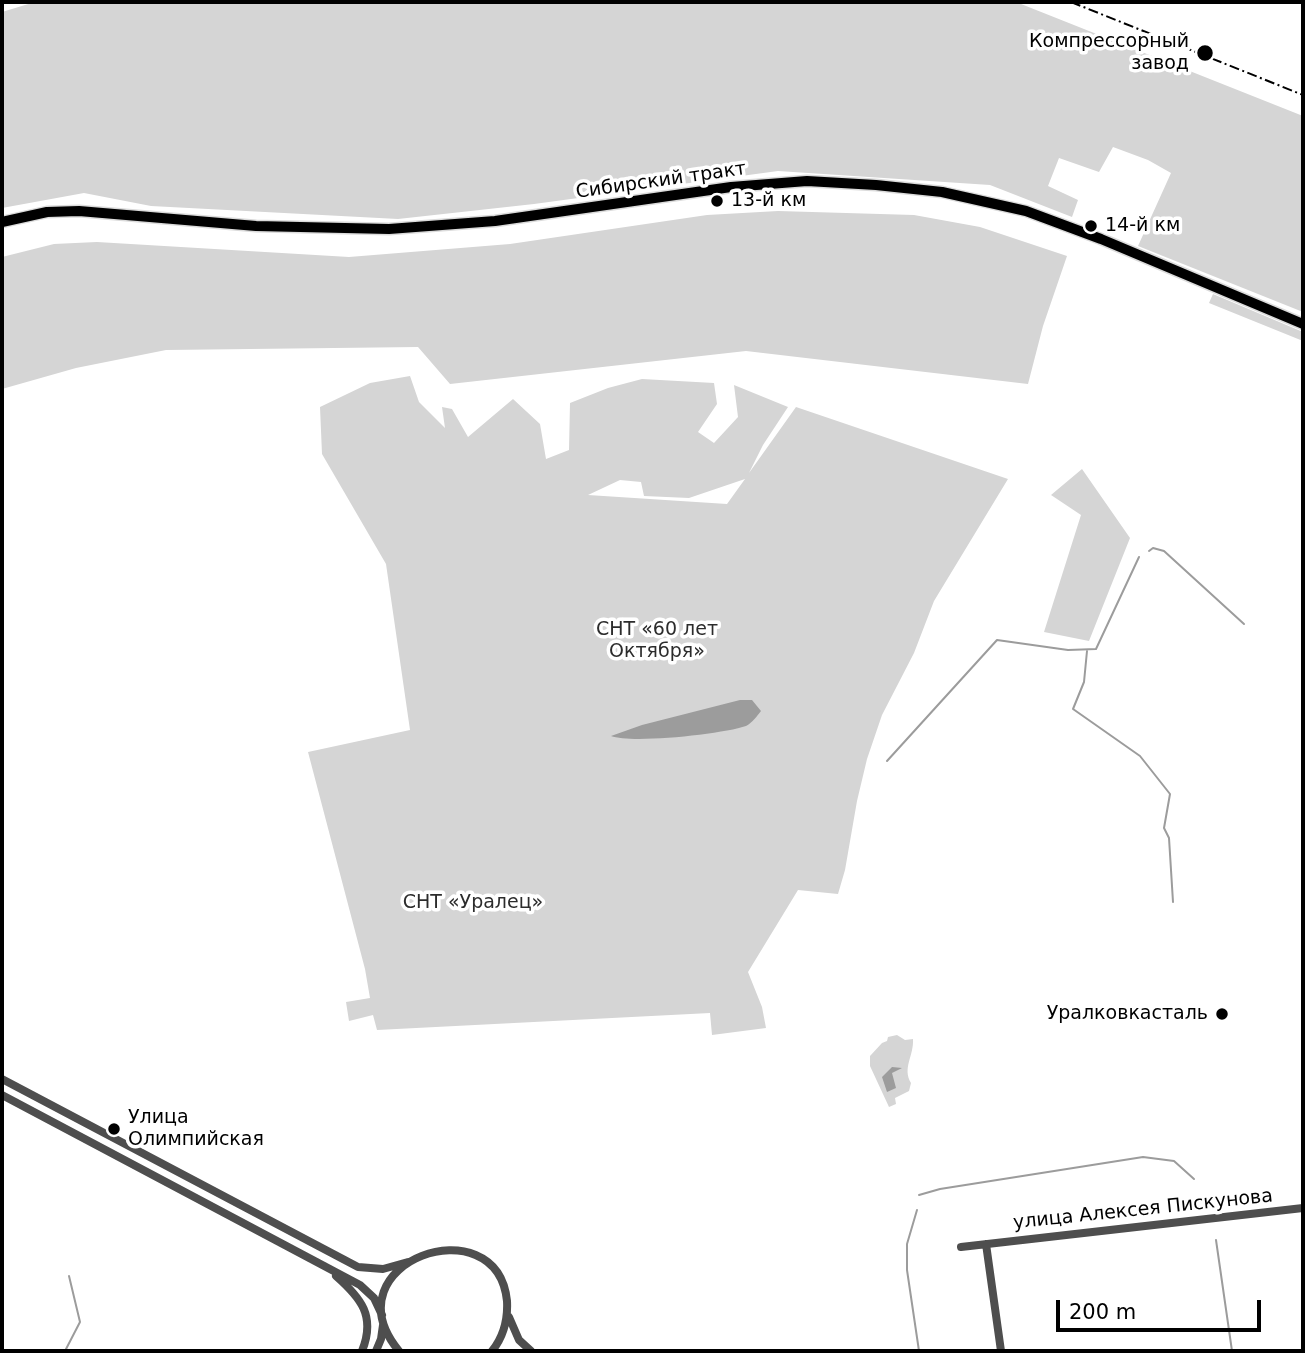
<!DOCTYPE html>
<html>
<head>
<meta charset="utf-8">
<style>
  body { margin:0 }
  #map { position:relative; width:1305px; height:1353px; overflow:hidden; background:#fff; font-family:"DejaVu Sans",sans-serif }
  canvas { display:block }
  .frame { position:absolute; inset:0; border:4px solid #000; pointer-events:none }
  .scale { position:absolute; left:1056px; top:1300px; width:205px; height:32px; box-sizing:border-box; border:4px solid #000; border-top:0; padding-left:9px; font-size:21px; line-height:24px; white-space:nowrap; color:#000; -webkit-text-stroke:5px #fff; paint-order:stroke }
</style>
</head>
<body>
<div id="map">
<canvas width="1305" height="1353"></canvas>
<div class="frame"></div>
<div class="scale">200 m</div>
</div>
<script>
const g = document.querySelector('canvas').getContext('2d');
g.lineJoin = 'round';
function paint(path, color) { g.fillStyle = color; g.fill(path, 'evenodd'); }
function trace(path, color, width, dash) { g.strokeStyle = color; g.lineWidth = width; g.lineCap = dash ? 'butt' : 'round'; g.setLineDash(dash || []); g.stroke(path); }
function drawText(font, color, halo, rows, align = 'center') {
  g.font = font + ' "DejaVu Sans",sans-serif'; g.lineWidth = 7; g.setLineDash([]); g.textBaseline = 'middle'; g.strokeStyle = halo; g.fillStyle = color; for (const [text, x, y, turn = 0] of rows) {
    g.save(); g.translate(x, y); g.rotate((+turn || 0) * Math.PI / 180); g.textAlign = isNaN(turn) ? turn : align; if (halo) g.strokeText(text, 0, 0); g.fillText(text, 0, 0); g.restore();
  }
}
paint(new Path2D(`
  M35 2H1016L1303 116V312L1138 246 1171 173 1148 160 1113 147 1099 172 1059 158 1048 186 1078 200 1072 217 990 185 778 171 534 204 398 219 151 206 84 193 2 208V12Z
  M778 211 914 215 980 227 1067 256 1043 326 1028 384 746 351 450 384 418 347 166 350 76 368 2 389V257L54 244 97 242 349 257 510 244 707 215Z
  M1213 294 1303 332V341L1209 303Z
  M410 376 419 402 445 428 442 407 452 409 468 437 513 399 540 424 546 459 569 450 570 403 608 388 642 379 714 383 717 404 698 432 714 443 738 417 734 385 788 407 763 445 749 473 796 407 1008 479 934 601 914 653 882 715 867 759 857 801 845 870 838 894 798 890 748 972 762 1007 766 1028 712 1035 710 1013 377 1030 373 1015 349 1021 346 1002 370 998 365 969 308 752 410 730 386 564 322 454 320 407 370 383ZM745 479 727 504 588 495 620 480 641 482 644 496 689 498Z
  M1082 469 1130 538 1089 641 1044 632 1081 515 1051 495Z
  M897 1035 905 1040 913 1039C914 1056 902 1068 911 1083L909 1091 895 1098 896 1104 889 1107 870 1066V1056L882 1043 887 1041 888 1037Z`), '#d5d5d5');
paint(new Path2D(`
  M740 700H752L761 711C757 716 752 723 746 726 723 734 632 744 611 736L642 725Z
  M892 1067 902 1068 892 1073 896 1088 887 1092 882 1077Z`), '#9c9c9c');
trace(new Path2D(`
  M1149 551 1153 548 1164 551 1244 624
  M1087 651 1084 682 1073 709 1140 756 1170 794 1164 828 1169 838 1173 902
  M887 761 997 640 1068 650 1096 649 1139 557
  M919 1195 940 1189 1143 1157 1174 1161 1194 1179
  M917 1210 907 1244V1270L919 1351
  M1216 1240 1232 1351
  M65 1351 80 1322 69 1276`), '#9c9c9c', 2);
const major = new Path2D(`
  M2 222 47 212 79 211 256 226 389 229 495 221 731 187 807 181 876 185 942 192 1026 211 1101 239 1303 324`);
trace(major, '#dbdbdb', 13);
trace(new Path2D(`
  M2 1079 358 1267 383 1269 408 1262
  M2 1095 360 1285 374 1298 382 1315
  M986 1244 1001 1351
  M961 1247 1303 1208
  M336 1276C361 1298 376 1316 362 1351
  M509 1317 519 1340 531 1351
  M376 1351 381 1339 383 1325
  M399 1351C326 1262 497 1203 507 1301 508 1320 504 1336 492 1351`), '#4e4e4e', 8);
trace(major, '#000', 10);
trace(new Path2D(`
  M1071 2 1303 95`), '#000', 2, [10, 3.5, 2, 3.5]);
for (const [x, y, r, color] of [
  [1205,53,9,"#000"],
  [717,201,7,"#000"],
  [1091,226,7,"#000"],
  [1222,1014,7,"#000"],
  [114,1129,7,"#000"]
]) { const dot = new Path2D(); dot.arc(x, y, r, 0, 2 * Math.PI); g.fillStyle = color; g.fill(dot); trace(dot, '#fff', 2.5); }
drawText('19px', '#000', '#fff', [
  ["Компрессорный",1189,42,"right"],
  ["завод",1189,64,"right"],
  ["13-й км",731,201],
  ["14-й км",1105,226],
  ["Уралковкасталь",1208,1014,"right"],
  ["Улица",128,1118],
  ["Олимпийская",128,1140]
], 'left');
drawText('19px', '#000', '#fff', [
  ["Сибирский тракт",661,181,-8],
  ["улица Алексея Пискунова",1143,1210,-6]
]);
drawText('19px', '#2c2c2c', '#fff', [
  ["СНТ «60 лет",657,630],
  ["Октября»",657,652],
  ["СНТ «Уралец»",473,903]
]);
</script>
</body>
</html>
